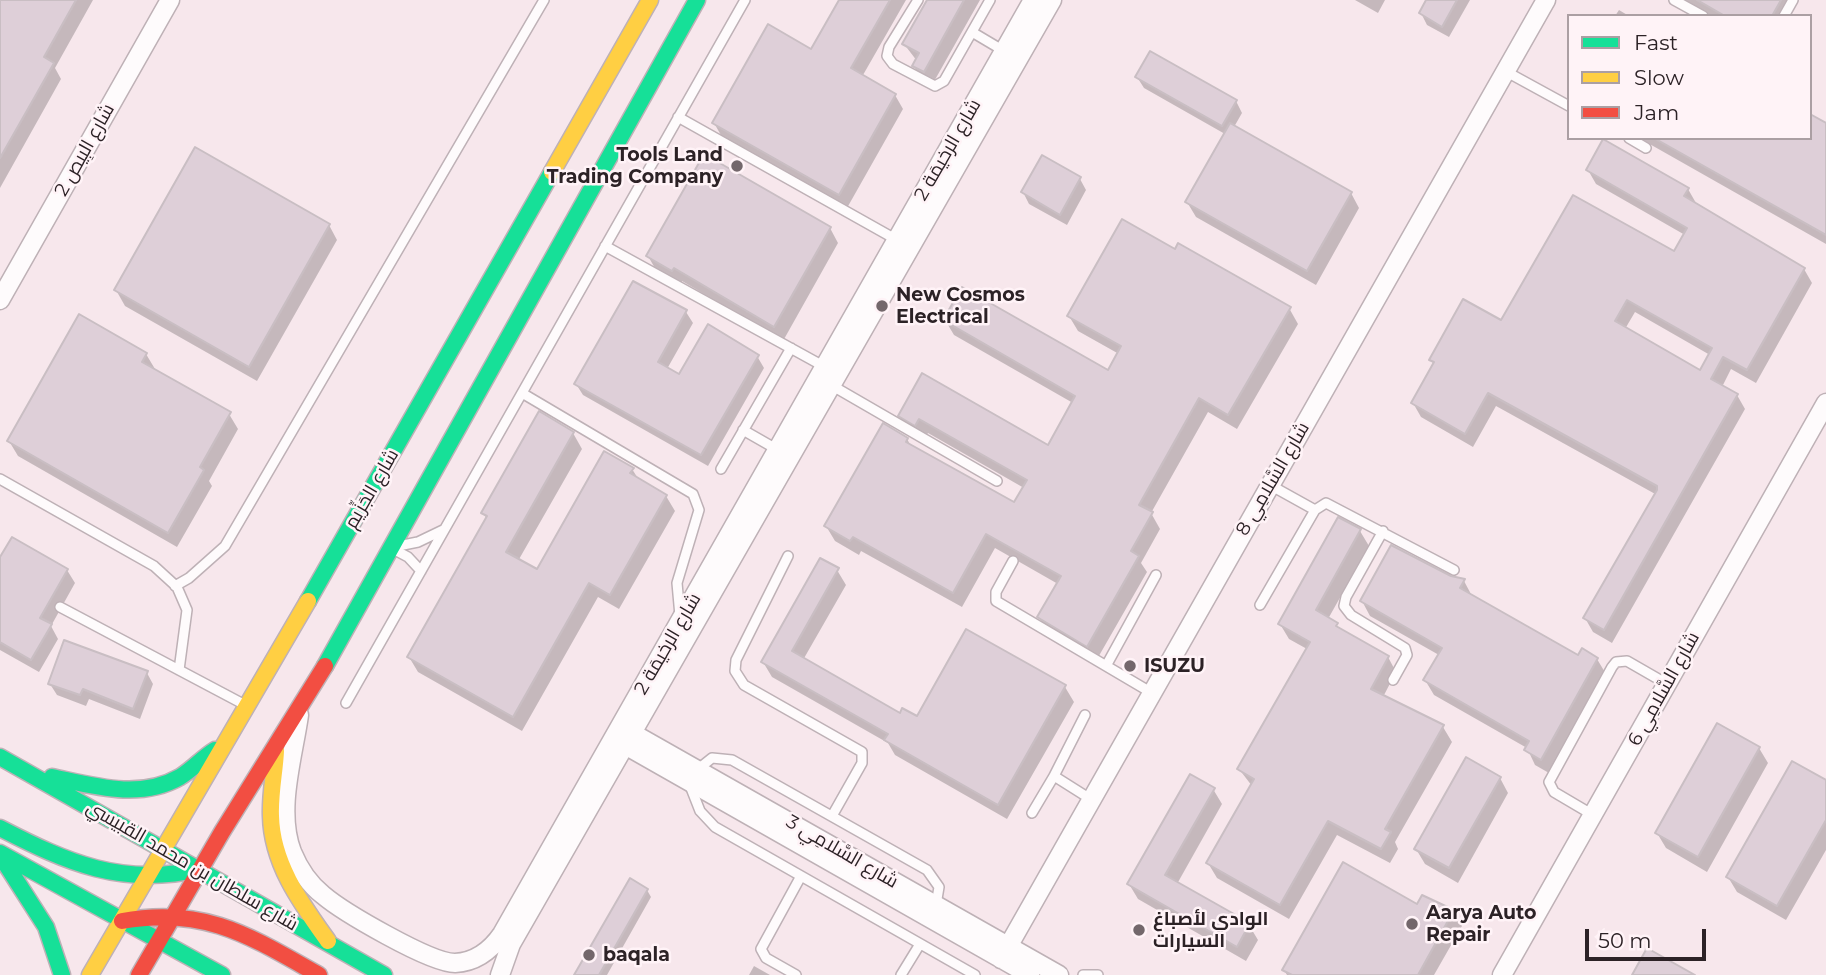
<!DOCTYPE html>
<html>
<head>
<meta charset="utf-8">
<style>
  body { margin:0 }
  #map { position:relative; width:1826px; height:975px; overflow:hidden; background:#f7e7ec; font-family:Montserrat,sans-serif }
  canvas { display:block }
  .legend { position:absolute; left:1567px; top:14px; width:245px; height:126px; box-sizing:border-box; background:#fff3f7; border:2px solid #ab9fa3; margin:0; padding:9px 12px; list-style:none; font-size:21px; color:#2c2226 }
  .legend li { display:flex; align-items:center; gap:14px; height:35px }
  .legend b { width:35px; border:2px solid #ab9fa3 }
  .scale { position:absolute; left:1585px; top:929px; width:121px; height:32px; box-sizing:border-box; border:4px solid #2c2226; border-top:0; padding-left:9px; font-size:21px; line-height:24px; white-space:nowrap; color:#2c2226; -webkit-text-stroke:5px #fff3f7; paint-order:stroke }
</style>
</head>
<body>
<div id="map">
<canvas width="1826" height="975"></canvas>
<ul class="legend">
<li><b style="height:9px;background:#16e098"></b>Fast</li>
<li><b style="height:9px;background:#ffcf43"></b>Slow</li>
<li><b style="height:9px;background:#f24e42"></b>Jam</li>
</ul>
<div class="scale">50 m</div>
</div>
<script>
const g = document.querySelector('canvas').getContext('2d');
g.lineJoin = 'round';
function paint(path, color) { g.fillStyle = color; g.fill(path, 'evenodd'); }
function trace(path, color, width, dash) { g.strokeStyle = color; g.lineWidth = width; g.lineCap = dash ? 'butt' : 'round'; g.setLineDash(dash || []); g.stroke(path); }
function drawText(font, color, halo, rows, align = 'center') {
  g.font = font + ' Montserrat,Cairo,sans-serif'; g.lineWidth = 5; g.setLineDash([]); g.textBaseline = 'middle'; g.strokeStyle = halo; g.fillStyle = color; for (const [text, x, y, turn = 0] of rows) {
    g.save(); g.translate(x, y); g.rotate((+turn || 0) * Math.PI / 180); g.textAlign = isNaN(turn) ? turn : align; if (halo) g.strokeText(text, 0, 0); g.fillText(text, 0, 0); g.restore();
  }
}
paint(new Path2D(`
  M0 0H93L55 68 61 79 0 188Z
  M841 0H906L863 75 895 95 903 109 847 208 722 137 714 123 811 52Z
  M929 0H980L932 85 922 80 914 66 917 61 904 44Z
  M1355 0H1385L1378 13Z
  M1428 0H1470L1449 37 1427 25 1421 13Z
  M1682 0H1797L1788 16H1710Z
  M1619 10 1629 16H1615Z
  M1137 77 1236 101 1242 113 1234 127 1351 193 1359 208 1316 285 1196 217 1187 202 1225 134 1144 88Z
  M1826 126V244L1639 138H1810Z
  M1588 170 1688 189 1696 203 1804 269 1812 283 1756 383 1731 369 1722 387 1737 395 1745 409 1612 643 1593 632 1585 618 1657 495 1496 406 1473 447 1421 417 1413 403 1434 365 1431 360 1501 323 1674 253 1685 235 1596 184ZM1635 312 1710 355 1701 372 1625 329Z
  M1080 179 1086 190 1067 225 1029 204 1023 192Z
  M329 225 337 240 257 381 125 306 116 290Z
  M830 228 838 243 783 341 682 281 681 284 656 270 648 256Z
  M1175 252 1289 308 1298 324 1237 429 1208 412 1151 513 1160 529 1141 563 1147 572 1096 661 1048 632 1039 617 1058 584 995 548 962 607 861 551 859 555 835 541 826 526 907 439 911 446 1015 505 1024 488 928 433 924 440 909 431 900 416 923 376 1048 447 1073 403 954 335 945 320 1108 373 1119 354 1078 331 1069 316Z
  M633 283 686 312 693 323 667 369 680 377 757 356 764 368 708 466 583 395 576 384Z
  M146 354 155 369 229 414 238 429 209 481 212 486 177 547 18 456 9 441Z
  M573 433 582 449 518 561 538 572 632 469 639 480 666 496 675 511 619 609 598 597 522 731 418 672 409 657 487 519 483 513Z
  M1339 519 1360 531 1369 546 1328 619 1341 631 1388 657 1396 672 1383 697 1443 727 1452 742 1395 842 1398 849 1390 863 1337 835 1289 919 1217 878 1208 863 1252 786 1239 769 1307 649 1289 639 1280 624Z
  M0 560 67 570 75 583 51 626 58 639 39 672 0 650Z
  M837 570 846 585 803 660 900 715 917 719 1065 687 1074 702 1007 819 895 755 888 743 772 677 763 662Z
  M1450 578 1464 581 1472 596 1579 657 1597 659 1606 674 1549 773 1535 765 1527 748 1434 695 1425 680 1439 655 1370 616 1362 601Z
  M147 673 153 684 140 719 89 699 86 706 57 695 50 684Z
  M1759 748 1768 763 1707 872 1666 848 1657 833Z
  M1500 778 1508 793 1458 883 1425 864 1416 849Z
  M1826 782V850L1786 920 1737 892 1728 877Z
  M1213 789 1222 804 1177 884 1249 925 1258 940 1246 961 1138 899 1129 884Z
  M647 890 651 897 607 975H576Z
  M1417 907 1453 911 1462 926 1434 975H1287L1284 970Z
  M754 966 770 975H749Z`), '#0003');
const building = new Path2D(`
  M0 0H76L44 57 54 63 0 158Z
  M839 0H890L851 68 896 94 839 195 712 123 768 24 811 49Z
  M927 0H964L924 72 912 66 919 53 902 44Z
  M1426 0H1457L1442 27 1419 13Z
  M1697 0H1781L1772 16H1725Z
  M1150 51 1237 100 1222 126 1135 77Z
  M1810 114 1826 123V235L1654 138H1810Z
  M1230 123 1352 192 1307 271 1185 202Z
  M1603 139 1689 188 1684 196 1805 268 1747 370 1723 357 1711 379 1738 394 1604 630 1583 618 1657 490V486L1488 393 1465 434 1411 403 1434 362 1429 360 1463 299 1501 320 1573 195 1674 251 1687 228 1586 170ZM1627 300 1712 348 1700 370 1615 321Z
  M195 147 330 224 249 367 114 290Z
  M704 154 831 227 774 327 674 268 672 271 646 256Z
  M1042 155 1081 177 1060 215 1021 192Z
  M1122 219 1175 249 1178 243 1291 307 1228 415 1199 398 1139 505 1153 512 1131 551 1139 556 1087 647 1037 617 1061 576 986 534 953 593 853 537 850 541 824 526 883 423 908 438 906 442 1014 502 1027 480 919 419 915 426 898 416 922 373 1048 445 1075 396 943 320 962 287 1108 370 1121 346 1067 316Z
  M633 281 687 310 658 362 679 374 708 324 759 355 701 455 574 384Z
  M79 314 147 353 142 362 231 412 200 467 204 470 168 533 7 441Z
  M539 411 574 432 506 552 537 569 604 451 634 468 630 473 667 495 610 595 589 583 513 717 407 657 487 516 481 513Z
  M1338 517 1361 529 1316 610 1338 623 1336 626 1389 656 1371 689 1444 725 1385 829 1391 832 1381 849 1328 821 1280 905 1206 863 1254 779 1237 769 1310 642 1278 624Z
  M12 537 68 569 40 618 52 624 31 660 0 642V557Z
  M1391 545 1451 576 1465 579 1460 588 1578 655 1582 648 1598 658 1541 760 1524 750 1529 741 1423 680 1442 648 1360 601Z
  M820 558 839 568 792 651 900 713 902 708 917 716 966 629 1066 685 998 805 884 740 888 734 761 662Z
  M64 640 148 671 133 709 83 689 80 695 48 684Z
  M1717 723 1760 747 1698 857 1655 833Z
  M1466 757 1501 777 1449 868 1414 849Z
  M1792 761 1826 780V820L1777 906 1726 877Z
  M1190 774 1215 788 1165 875 1250 923 1237 947 1127 884Z
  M1343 862 1417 904 1422 895 1454 910 1418 975H1292L1282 970Z
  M630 878 648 889 599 975H574Z
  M1647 948 1695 975H1632Z`);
paint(building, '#decfd8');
trace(building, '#c9bec3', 2);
const lane = new Path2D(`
  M918 0 889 47 887 56 893 64 935 86 944 81 990 0
  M1674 0 1703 16
  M1784 16 1793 0
  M972 32 1004 51
  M1505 71 1569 106
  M678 117 897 240
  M1629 138 1646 148
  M605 246 825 367
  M831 385 997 481
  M522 393 693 494 699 510 677 583 680 616
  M743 430 778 450
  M721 469 791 348
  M0 479 154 566 177 587 187 610 179 670
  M1270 485 1315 510
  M1383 531 1346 597 1344 606 1351 615 1405 648 1407 655 1393 680
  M398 546 418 542 443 530
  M391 548 408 557 421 571
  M788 556 736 660 735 671 744 685 862 752V763L832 816
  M1013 561 996 592V601L1152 693
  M175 586 189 578 225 546 544 0
  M1260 605 1315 510 1326 503 1454 570
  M60 607 247 706
  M1106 666 1156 575
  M346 703 745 0
  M1085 715 1054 776 1092 800
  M697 770 712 758 732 760 927 870 939 887 936 905
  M689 783 700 811 715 827 975 975
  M1032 813 1054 776
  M1593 815 1554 792 1549 782 1612 667 1616 662 1627 661 1667 684
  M796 975 766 958 761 949 801 876
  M901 975 920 944
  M1083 975H1098`);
const street = new Path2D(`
  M0 300 170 0
  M299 715C293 758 276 810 292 852 299 869 309 884 323 895 343 912 430 963 455 963 476 962 491 950 502 934L1033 0
  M623 733H632L1059 975
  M623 734 625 745 1030 975
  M1001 959 1546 0
  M500 975 511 944 1052 0
  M1502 975 1826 403`);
const fast = new Path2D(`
  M308 601 552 172
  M325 666 697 0
  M0 757 384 975
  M52 777C94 786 140 800 180 777 193 769 202 758 215 750
  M0 828C68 863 122 887 200 869
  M0 853 222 975
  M0 855 46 927 62 975`);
const slow = new Path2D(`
  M552 172 650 0
  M276 751C275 772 270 794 271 816 272 864 301 903 328 941
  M90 975 308 601`);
const jam = new Path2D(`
  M122 921C205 906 250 936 319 975
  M139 975 222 832 325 666`);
trace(lane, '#beb1b6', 12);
trace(street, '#beb1b6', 21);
trace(fast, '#beb1b6', 19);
trace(slow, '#beb1b6', 19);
trace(jam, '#beb1b6', 19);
trace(lane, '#fefbfc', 9);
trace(street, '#fefbfc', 18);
trace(fast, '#16e098', 16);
trace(slow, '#ffcf43', 16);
trace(jam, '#f24e42', 16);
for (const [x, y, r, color] of [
  [737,166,7,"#73676b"],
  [882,306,7,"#73676b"],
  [1130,666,7,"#73676b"],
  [1412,924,7,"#73676b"],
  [1139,930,7,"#73676b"],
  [589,955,7,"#73676b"]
]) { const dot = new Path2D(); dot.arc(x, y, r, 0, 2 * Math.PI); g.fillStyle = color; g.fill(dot); trace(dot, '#fff3f7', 2.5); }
drawText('19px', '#2c2226', '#fff3f7', [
  ["شارع البِيص 2",85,150,-61],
  ["شارع الرخيمَة 2",948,150,-60],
  ["شارع السَّلامِي 8",1273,479,-60],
  ["شارع الجَزِّيم",372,489,-60],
  ["شارع الرخيمَة 2",668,644,-60],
  ["شارع السَّلامِي 6",1664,689,-61],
  ["شارع السَّلامِي 3",842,852,30],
  ["شارع سلطان بن محمد القبيسي",192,866,30]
]);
drawText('bold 19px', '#2c2226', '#fff3f7', [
  ["Tools Land",723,155,"right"],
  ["Trading Company",723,177,"right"],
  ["New Cosmos",896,295],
  ["Electrical",896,317],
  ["ISUZU",1144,666],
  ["Aarya Auto",1426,913],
  ["Repair",1426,935],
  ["الوادي لأصباغ",1153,919],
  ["السيارات",1153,941],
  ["baqala",603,955]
], 'left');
</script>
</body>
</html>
